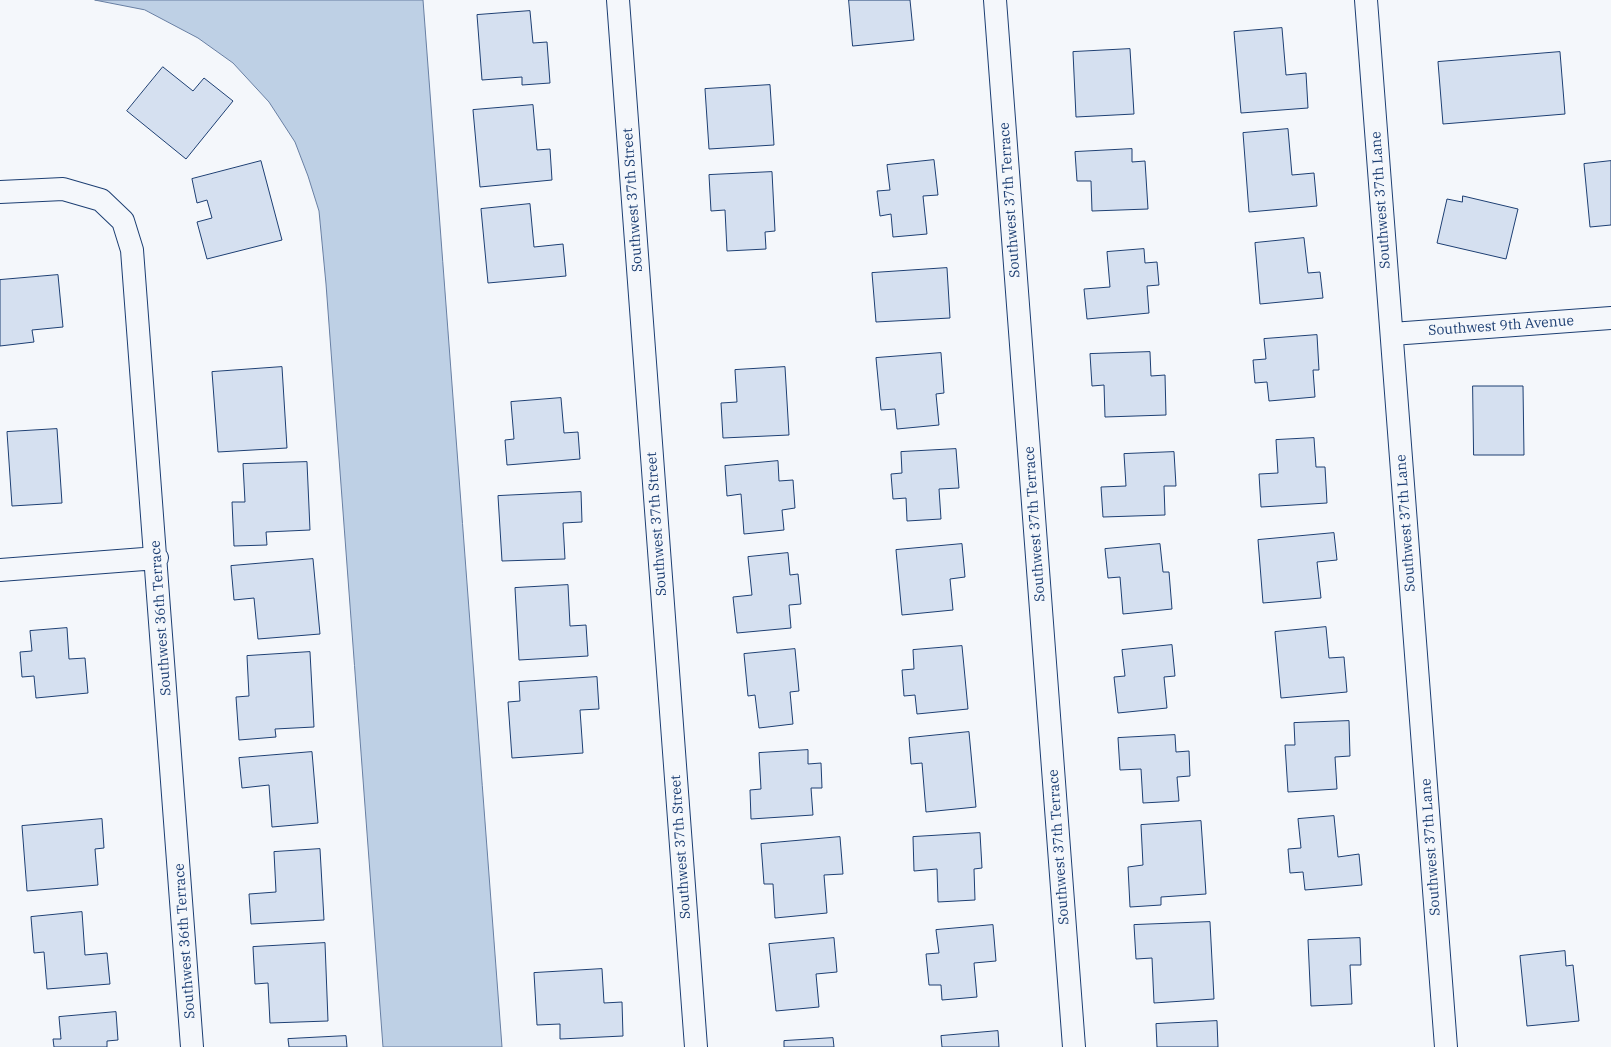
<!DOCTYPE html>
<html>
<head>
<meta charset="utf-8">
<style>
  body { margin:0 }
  canvas { display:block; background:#f4f7fb }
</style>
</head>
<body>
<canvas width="1611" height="1047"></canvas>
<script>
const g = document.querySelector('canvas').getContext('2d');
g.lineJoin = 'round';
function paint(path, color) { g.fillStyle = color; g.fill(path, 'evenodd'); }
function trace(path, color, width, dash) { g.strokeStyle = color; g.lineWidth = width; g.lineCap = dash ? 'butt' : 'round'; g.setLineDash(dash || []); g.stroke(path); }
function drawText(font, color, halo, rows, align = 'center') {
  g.font = font + ' "IBM Plex Serif",serif'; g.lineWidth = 3; g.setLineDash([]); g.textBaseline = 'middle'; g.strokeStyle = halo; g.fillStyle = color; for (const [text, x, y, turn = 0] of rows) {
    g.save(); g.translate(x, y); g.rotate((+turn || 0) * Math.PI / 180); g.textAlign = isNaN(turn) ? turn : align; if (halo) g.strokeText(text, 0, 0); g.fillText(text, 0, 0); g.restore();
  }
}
const water = new Path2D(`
  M95 0H423L502 1047H383L326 284 319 211 308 176 295 142 269 102 233 63 198 38 145 10Z`);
paint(water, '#bed0e5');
trace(water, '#687fa3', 1);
const building = new Path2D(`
  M849 0H910L914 40 853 46Z
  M530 11 533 43 547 42 550 83 522 85V77L482 80 477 15Z
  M1282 28 1286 75 1306 73 1308 108 1241 113 1234 32Z
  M1130 49 1134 114 1076 117 1073 52Z
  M1560 52 1565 114 1443 124 1438 62Z
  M163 67 193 91 204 78 233 101 186 159 127 111Z
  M770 85 774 145 709 149 705 89Z
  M533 105 537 150 550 149 552 180 480 187 473 110Z
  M1288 129 1292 175 1314 173 1317 206 1249 212 1243 133Z
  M1132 149V162L1145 161 1148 209 1092 211 1091 181H1077L1075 152Z
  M934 160 938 195 923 196 927 234 893 237 891 214 880 216 877 191 890 190 887 165Z
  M261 161 282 240 207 259 197 222 212 218 207 200 197 203 192 179Z
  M1611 161V225L1590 227 1584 164Z
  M772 172 775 231 765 232 766 249 727 251 725 210 711 211 709 175Z
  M1463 196 1518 209 1506 259 1437 243 1447 199 1462 202Z
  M530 204 534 247 563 244 566 276 488 283 481 209Z
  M1304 238 1308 273 1320 272 1323 298 1260 304 1255 243Z
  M1144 249 1145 263 1157 262 1159 285 1147 286 1149 313 1087 319 1084 289 1110 287 1107 252Z
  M947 268 950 318 876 322 872 273Z
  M58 275 63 327 32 330 34 342 0 346V280Z
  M1317 335 1319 370H1313L1315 397 1269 401 1267 382 1255 383 1253 360 1266 359 1264 339Z
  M1150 352 1151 376 1165 375 1166 415 1105 417 1104 385 1092 386 1090 354Z
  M941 353 944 393 936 394 939 425 897 429 895 409 881 410 876 358Z
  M282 367 287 448 218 452 212 372Z
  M785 367 789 435 723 438 721 403 737 402 735 370Z
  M1473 386H1523L1524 455H1474Z
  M561 398 564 433 578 432 580 459 507 465 505 440 514 439 511 402Z
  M57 429 62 503 12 506 7 432Z
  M1314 438 1316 467H1325L1327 503 1261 507 1259 474 1278 473 1276 440Z
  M956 449 959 488 939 489 941 519 907 521 906 498 893 499 891 474 902 473 901 452Z
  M1174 452 1176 486H1164L1165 515 1103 517 1101 487 1126 486 1124 454Z
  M778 461 779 481 793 480 795 508 782 510 784 530 744 534 741 494 727 496 725 466Z
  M307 462 310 530 266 532 267 545 234 546 232 502H245L243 464Z
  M581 492 582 522 563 523 565 559 502 561 498 496Z
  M1334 533 1337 560 1317 562 1321 598 1263 603 1258 540Z
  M962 544 965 577 950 579 953 610 902 615 896 550Z
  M1160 544 1163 572H1169L1172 609 1123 614 1120 577 1108 578 1105 549Z
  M788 553 790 575 798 574 801 604 789 605 791 628 737 633 733 597 752 595 748 557Z
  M313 559 320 634 258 639 254 598 234 600 231 566Z
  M568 585 570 626 586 625 588 656 519 660 515 588Z
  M1326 627 1329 658 1344 657 1347 692 1281 698 1275 632Z
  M67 628 69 659 85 658 88 693 36 698 34 676 22 677 20 652 32 651 30 631Z
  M1172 645 1175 676 1164 677 1167 708 1118 713 1114 677 1125 676 1122 650Z
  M962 646 968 709 917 714 915 695 904 696 902 670 914 669 913 650Z
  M795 649 799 691 790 692 793 724 759 728 755 695 748 696 744 654Z
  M310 652 314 727 275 729 276 737 239 740 236 697 249 696 247 656Z
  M597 677 599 709 580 710 583 753 512 758 508 702 520 701 519 682Z
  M1349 721 1350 756 1335 757 1337 789 1288 792 1285 745H1295L1294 723Z
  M969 732 976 807 926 812 922 763 911 764 909 738Z
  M1175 735 1176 752 1189 751 1190 776 1177 777 1179 801 1143 803 1141 769 1120 770 1118 738Z
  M808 750V764L821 763 822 788H811L813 815 751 819 750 790 761 789 759 753Z
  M312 752 318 823 272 827 269 785 242 788 239 758Z
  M1334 816 1338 857 1359 854 1362 885 1305 890 1303 872 1290 873 1288 849 1301 848 1298 819Z
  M102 819 104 848 95 849 98 885 27 891 22 826Z
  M1201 821 1206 894 1161 897V905L1130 907 1128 867 1143 865 1141 825Z
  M980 833 982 868 974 869 975 900 938 902 937 869 914 871 913 837Z
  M840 837 843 874 824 875 827 913 775 918 773 884H764L761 844Z
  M320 849 324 920 251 924 249 894 276 892 274 852Z
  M82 912 85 955 107 953 110 984 47 989 44 952 34 953 31 917Z
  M1210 922 1214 999 1154 1003 1152 958 1136 959 1134 925Z
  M993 925 996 961 974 963 977 997 942 1000 941 985H929L926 954 939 953 936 930Z
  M834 938 837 972 816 974 819 1007 776 1011 769 944Z
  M1360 938 1361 965H1350L1352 1004 1311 1006 1308 940Z
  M325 943 328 1021 270 1023 268 983 255 984 253 947Z
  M1565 951 1566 966 1573 965 1579 1021 1527 1026 1520 956Z
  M602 969 604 1003 622 1002 623 1036 560 1039V1024L537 1025 534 973Z
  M116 1012 118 1040 107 1041V1047H54L53 1039H61L59 1017Z
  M1217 1021 1218 1047H1157L1156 1024Z
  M998 1031 999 1047H942L941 1036Z
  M346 1036 347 1047H289L288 1039Z
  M833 1038 834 1047H784V1041Z`);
paint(building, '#d5e0f0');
trace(building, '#1d3f73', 1);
const minor = new Path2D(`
  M618 0 696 1047
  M995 0 1074 1047
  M1366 0 1446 1047
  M0 192 63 189 101 200 123 221 132 250 192 1047
  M1392 334 1611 318
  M0 570 157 558`);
trace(minor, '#1d3f73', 24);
trace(minor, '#f4f7fb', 22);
drawText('14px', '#1d3f73', '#f4f7fb', [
  ["Southwest 37th Street",633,200,-94],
  ["Southwest 37th Terrace",1010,200,-94],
  ["Southwest 37th Lane",1381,200,-94],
  ["Southwest 9th Avenue",1501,326,-4],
  ["Southwest 37th Lane",1406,523,-94],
  ["Southwest 37th Street",657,524,-94],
  ["Southwest 37th Terrace",1035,524,-94],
  ["Southwest 36th Terrace",161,618,-94],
  ["Southwest 37th Street",681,847,-94],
  ["Southwest 37th Terrace",1059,847,-94],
  ["Southwest 37th Lane",1431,847,-94],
  ["Southwest 36th Terrace",185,941,-94]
]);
</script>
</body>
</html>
